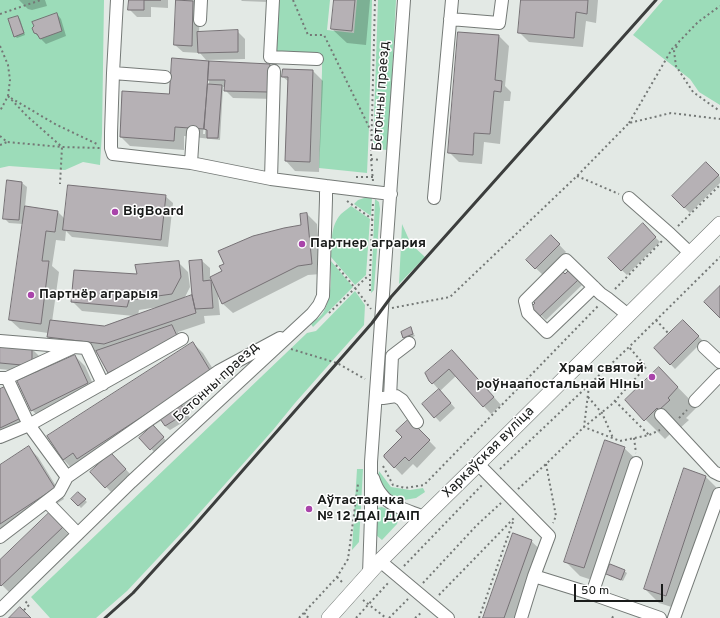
<!DOCTYPE html>
<html>
<head>
<meta charset="utf-8">
<style>
  body { margin:0 }
  #map { position:relative; width:720px; height:618px; overflow:hidden; background:#e3e9e5; font-family:Overpass,sans-serif }
  canvas { display:block }
  .scale { position:absolute; left:574px; top:584px; width:89px; height:18px; box-sizing:border-box; border:2px solid #191b1a; border-top:0; padding-left:5px; font-size:12px; line-height:14px; white-space:nowrap; color:#191b1a; -webkit-text-stroke:3px #fff; paint-order:stroke }
</style>
</head>
<body>
<div id="map">
<canvas width="720" height="618"></canvas>
<div class="scale">50 m</div>
</div>
<script>
const g = document.querySelector('canvas').getContext('2d');
g.lineJoin = 'round';
function paint(path, color) { g.fillStyle = color; g.fill(path, 'evenodd'); }
function trace(path, color, width, dash) { g.strokeStyle = color; g.lineWidth = width; g.lineCap = dash ? 'butt' : 'round'; g.setLineDash(dash || []); g.stroke(path); }
function drawText(font, color, halo, rows, align = 'center') {
  g.font = font + ' Overpass,sans-serif'; g.lineWidth = 3; g.setLineDash([]); g.textBaseline = 'middle'; g.strokeStyle = halo; g.fillStyle = color; for (const [text, x, y, turn = 0] of rows) {
    g.save(); g.translate(x, y); g.rotate((+turn || 0) * Math.PI / 180); g.textAlign = isNaN(turn) ? turn : align; if (halo) g.strokeText(text, 0, 0); g.fillText(text, 0, 0); g.restore();
  }
}
paint(new Path2D(`
  M0 0H104L102 133 100 165 83 162 65 170 9 166 0 168Z
  M277 0H330L327 30 354 33 357 0H372L369 127 367 173 319 168 322 71V54L275 51Z
  M378 0H396L388 150 373 149Z
  M663 0H720V105L699 92 690 79 633 35Z
  M367 197H372L371 216 354 204 358 200Z
  M375 199 379 202 380 209 374 290 371 293Z
  M351 206 370 219 366 275 355 285 331 257C332 242 330 226 341 214 344 211 348 209 351 206Z
  M402 224 411 244 425 257 399 284Z
  M331 261 353 287 313 327 311 324C315 320 322 316 324 311 332 296 331 278 331 261Z
  M355 291 365 305 364 325 295 403 273 430 187 527 127 591 96 618H50L31 597 307 333 316 331Z
  M357 469H363L359 542 352 550Z
  M379 471 391 487 410 490 423 488 425 492 416 498 404 500H396L382 490 378 477Z
  M382 507 389 510 399 516 397 524 382 540 376 535V512L377 508Z`), '#9cdcb9');
paint(new Path2D(`
  M19 0H45L47 6 32 10 28 9Z
  M130 0H168V8L151 7V17H137L129 9Z
  M182 0H201V3H194L200 10 199 32 237 31 245 39V59L206 60 200 53 183 52 175 45 184 2Z
  M241 0H268V2L242 1Z
  M335 0H370L366 45 347 43 332 29Z
  M522 0H598L596 23 586 21 583 47 529 42 519 32Z
  M57 14 61 19 66 36 46 44 34 32Z
  M18 17 20 19 25 35 17 38 15 36Z
  M499 36 509 46 505 86 511 92 510 101H504L500 144 484 142 482 164 459 162 449 152Z
  M173 60 209 62 270 65 277 72 275 99 233 98 225 90V87H223L220 140 184 136V150L130 146 121 137 170 95ZM208 70H210L205 134H203Z
  M313 71 323 81 319 172 295 171 286 161 289 82 283 77Z
  M706 163 720 177V183L690 213 673 196Z
  M22 183 27 187 25 207 58 212 66 220 165 196 173 203 168 247 72 237 66 231 65 241 56 240 52 266 59 272 52 322 104 327 134 316 82 311 72 301 139 275 178 262 188 272 190 287 184 299 193 296 190 262 202 261 210 268V281L214 285 223 271 302 226 307 214 317 224 321 274 308 275 233 313 223 304 218 295 220 315 204 316 205 323 178 332 185 345 116 380 108 373 98 352 58 347 48 337V333L20 329 10 320 23 224 9 223 4 218ZM158 307 138 315 139 310Z
  M643 225 660 242 627 275 609 258Z
  M551 236 566 252 543 275 527 260Z
  M569 272 582 285 546 320 533 307Z
  M683 321 703 341 675 369 655 348Z
  M410 329 412 331 415 336 406 340 404 338 402 332Z
  M193 343 203 353 221 382 183 407 190 418 170 430 165 426 162 420 153 426 168 443 156 454 141 438 150 430 149 429 111 453 130 474 111 492 92 472 109 454 73 470 64 460 48 436Z
  M0 347 32 349 40 357 39 372 75 356 85 366 97 393 42 420 32 410 37 373 0 369Z
  M459 358 501 405 491 414 456 376 440 391 455 408 440 422 423 404 439 390 433 383 426 373Z
  M659 368 697 407 686 418 689 420 679 429 677 427 665 439 626 400Z
  M0 390 28 426 0 438Z
  M409 420 436 448 417 468 413 464 402 475 385 457 404 437Z
  M28 447 38 457 64 499 0 540V466Z
  M624 448 639 462 598 582 580 576 565 561Z
  M685 470 706 477 720 491 681 610 659 603 645 589Z
  M78 493 87 502 81 508 73 499Z
  M49 514 69 535 9 592 0 583V561Z
  M531 541 546 555 523 618H484Z
  M624 571 627 573 623 581 610 576 608 574Z`), '#0003');
const building = new Path2D(`
  M129 0H161H144V10H128Z
  M176 0 193 1 192 46 174 45Z
  M334 0H355L352 31 331 29Z
  M521 0H588L587 14 576 12 574 38 518 33Z
  M57 13 62 31 40 39 37 34 34 33 32 28 34 26 32 22Z
  M18 16 24 33 14 37 8 19Z
  M238 30V52L198 53 197 32Z
  M458 32 499 35 495 80 502 81 501 92 494 91 490 134 474 133 473 155 448 153Z
  M172 58 209 61 204 129 175 127 174 141 120 137 122 91 169 94Z
  M209 61 270 64 268 92 224 91 225 80H208Z
  M283 69 313 70 310 162 285 161 288 77H282Z
  M208 84 222 85 218 138H207V130L204 129Z
  M706 162 719 175 684 208 672 196Z
  M7 180 22 182 19 220 3 219Z
  M68 185 166 195 161 240 63 230Z
  M25 206 58 211 55 232 46 231 42 261H49L41 324 9 320Z
  M307 213 312 264 298 266 222 304 210 277 222 271 219 266 224 264 218 251 253 236 284 228 301 225 300 214Z
  M643 223 656 237 621 271 608 258Z
  M551 235 560 244 535 269 526 260Z
  M202 260 203 281 211 280 213 308 195 309 192 295 189 261Z
  M179 261 181 277 172 294 129 300 127 307 71 302 74 270 137 274 135 265Z
  M561 270 565 274 569 270 578 280 540 316 531 307 535 303 531 299Z
  M720 286V318L704 302Z
  M192 295 196 313 104 344 47 337 50 320 104 326Z
  M683 320 699 336 670 365 654 348Z
  M172 325 178 338 108 373 96 351Z
  M411 327 413 334 403 338 401 332Z
  M193 342 211 372 77 459 73 453 63 460 47 436Z
  M0 346 32 348V366L0 363Z
  M452 350 494 397 483 407 449 369 432 384 429 381 425 373Z
  M75 355 88 383 31 411 17 381Z
  M659 367 678 387 668 398 670 400 659 410 657 408 644 421 625 400Z
  M7 386 21 418 0 428V389Z
  M439 389 451 403 434 418 422 404Z
  M180 403 186 413 165 426 158 416Z
  M409 419 430 440 409 461 405 457 394 468 384 457V455L402 437 396 431Z
  M153 425 164 437 150 450 139 438Z
  M605 440 625 447 584 568 564 562Z
  M29 446 55 488 0 524V465Z
  M111 453 126 469 105 488 90 472Z
  M684 468 706 476 666 596 644 589Z
  M78 492 86 499 78 506 71 499Z
  M49 513 63 527 1 586 0 585V560Z
  M513 533 532 540 504 618H483Z
  M610 564 625 570 621 580 606 574Z
  M20 607 31 618H9Z`);
paint(building, '#b6b1b5');
trace(building, '#767175', 1);
const minor = new Path2D(`
  M273 0 270 57 317 59
  M450 19 499 23 502 0
  M200 20 201 0
  M113 73 117 0
  M165 77 113 73 111 133V148L113 154 191 163 271 179 326 186
  M191 163 193 132
  M271 179 274 71
  M434 198 452 0
  M629 198 670 234 690 253
  M594 287 547 332 528 313 525 301 566 260 601 294 607 298 628 315
  M0 341 86 348 103 384
  M704 347 720 362
  M0 378H7L29 425 67 477 219 371 280 338
  M7 378 72 348
  M390 397 392 356 409 343
  M383 398 396 396 402 400 417 422
  M695 401 720 375
  M661 415 714 472 720 475
  M0 437 29 425 182 339
  M478 464 549 536 534 576 592 594 660 618
  M373 478C375 484 378 491 382 495 391 507 410 511 424 517
  M47 502 78 534
  M0 537 59 492 67 477
  M380 561 448 618
  M369 574 371 516V462L404 0
  M592 594 636 463
  M0 610 131 482 312 314 319 305 323 296 326 199V186L391 194
  M521 618 534 576
  M674 618 719 494`);
const major = new Path2D(`
  M329 618 380 561 424 517 478 464 720 224`);
trace(minor, '#757a77', 14);
trace(major, '#757a77', 16);
trace(new Path2D(`
  M293 0 308 35H324L371 131
  M0 14 41 0
  M0 46 8 65 10 80 8 96 0 111
  M677 46 674 51 676 66 693 92 714 107 720 111
  M8 96 27 116 62 147 60 184
  M11 98 55 124 99 145
  M629 123 672 49 698 22 720 6
  M0 136 7 142 62 147 100 148
  M0 145 7 142
  M371 159 380 160
  M577 176 619 194
  M356 177H373
  M373 181 371 159 375 0
  M347 201 372 219
  M678 226 720 185
  M336 265 355 288 371 309
  M615 289 662 241
  M370 291V274L373 203
  M392 308 450 297 577 176 629 123 671 113 720 119
  M329 313 369 275
  M656 320 669 334
  M291 349 337 363 365 379
  M589 386 584 427 620 441 649 435 660 430
  M588 397 602 413 613 438
  M615 401 649 435
  M679 418 687 410
  M634 438 636 453
  M546 464 556 516 553 523
  M383 466 393 485 405 488 424 485 599 305
  M500 469 629 347 720 257
  M518 489 546 464 584 427 611 405 646 367 629 347
  M404 566 483 484
  M337 577 343 583
  M423 583 477 525 501 503
  M439 595 514 518
  M363 600 386 618
  M24 610 29 605 25 601
  M304 613 308 616 307 618
  M299 618 337 577 348 559 358 484
  M356 618 389 582
  M389 618 408 599
  M415 618 422 612
  M479 618 514 519
  M612 618 615 614`), '#747876', 2, [2, 3]);
trace(minor, '#fff', 12);
trace(major, '#fff', 15);
trace(new Path2D(`
  M105 618 133 593 194 526 372 323 391 297 656 0`), '#3c3e3d', 3);
for (const [x, y, r, color] of [
  [115,212,4,"#a944aa"],
  [302,244,4,"#a944aa"],
  [31,295,4,"#a944aa"],
  [652,377,4,"#a944aa"],
  [309,509,4,"#a944aa"]
]) { const dot = new Path2D(); dot.arc(x, y, r, 0, 2 * Math.PI); g.fillStyle = color; g.fill(dot); trace(dot, '#fff', 1.5); }
drawText('14px', '#191b1a', '#fff', [
  ["Бетонны праезд",382,96,-86],
  ["Бетонны праезд",217,383,-43],
  ["Харкаўская вуліца",489,453,-45]
]);
drawText('bold 14px', '#191b1a', '#fff', [
  ["BigBoard",123,212],
  ["Партнер агрария",310,244],
  ["Партнёр аграрыя",39,295],
  ["Храм святой",644,369,"right"],
  ["роўнаапостальнай Ніны",644,385,"right"],
  ["Аўтастаянка",317,501],
  ["№ 12 ДАІ ДАІП",317,517]
], 'left');
</script>
</body>
</html>
